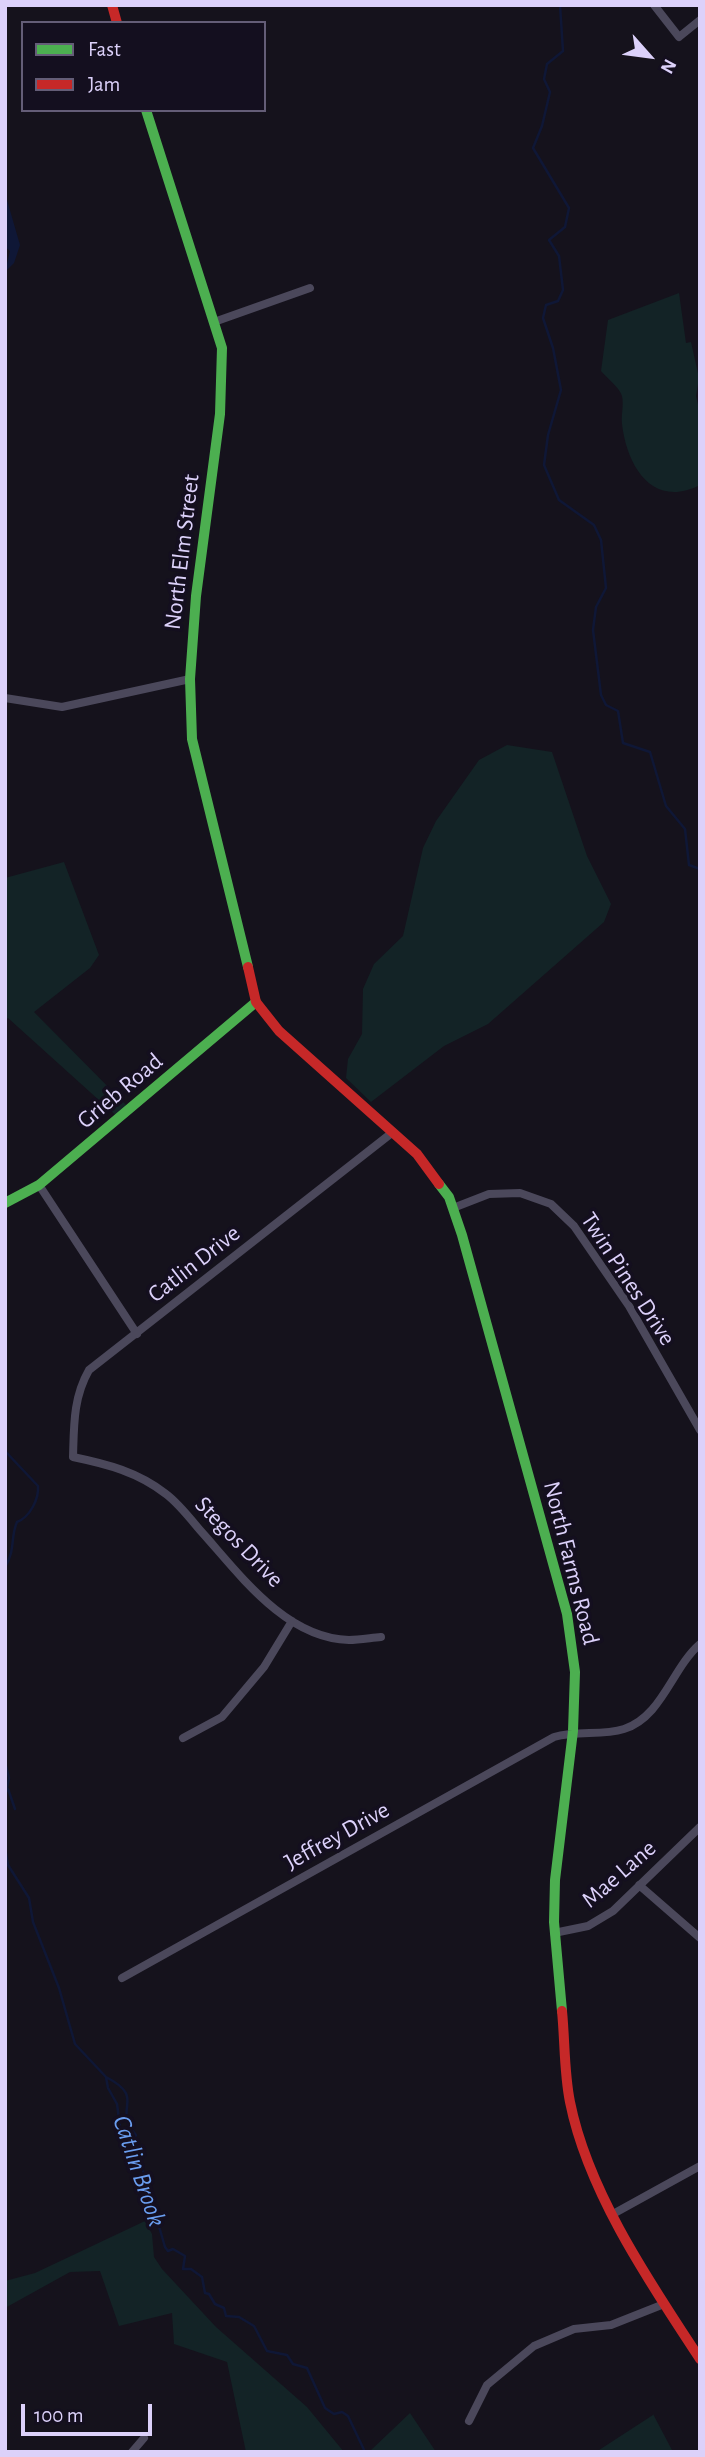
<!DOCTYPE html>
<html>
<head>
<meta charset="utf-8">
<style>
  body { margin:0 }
  #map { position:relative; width:705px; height:2457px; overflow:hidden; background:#15121c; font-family:"Alegreya Sans",sans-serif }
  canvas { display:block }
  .frame { position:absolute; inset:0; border:7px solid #dcd1fa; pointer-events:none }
  .legend { position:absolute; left:21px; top:21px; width:245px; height:91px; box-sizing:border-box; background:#140f1f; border:2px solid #645d77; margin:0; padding:9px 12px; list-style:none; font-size:21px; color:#dcd1fa }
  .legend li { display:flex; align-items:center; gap:14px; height:35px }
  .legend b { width:35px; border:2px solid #645d77 }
  .north { position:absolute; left:614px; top:21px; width:70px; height:70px; -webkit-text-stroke:5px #140f1f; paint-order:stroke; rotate:118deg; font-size:19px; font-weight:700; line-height:28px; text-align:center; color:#dcd1fa }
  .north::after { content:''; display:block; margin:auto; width:24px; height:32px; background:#dcd1fa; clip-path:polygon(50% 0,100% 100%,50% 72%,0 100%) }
  .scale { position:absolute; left:21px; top:2404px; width:131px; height:32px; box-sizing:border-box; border:4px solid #dcd1fa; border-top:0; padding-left:9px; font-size:21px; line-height:24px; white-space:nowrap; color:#dcd1fa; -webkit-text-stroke:5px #140f1f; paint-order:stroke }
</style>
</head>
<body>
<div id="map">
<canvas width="705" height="2457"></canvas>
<div class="frame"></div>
<ul class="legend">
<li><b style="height:9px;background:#4caf50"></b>Fast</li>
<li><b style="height:9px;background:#c62828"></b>Jam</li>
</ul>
<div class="north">N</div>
<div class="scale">100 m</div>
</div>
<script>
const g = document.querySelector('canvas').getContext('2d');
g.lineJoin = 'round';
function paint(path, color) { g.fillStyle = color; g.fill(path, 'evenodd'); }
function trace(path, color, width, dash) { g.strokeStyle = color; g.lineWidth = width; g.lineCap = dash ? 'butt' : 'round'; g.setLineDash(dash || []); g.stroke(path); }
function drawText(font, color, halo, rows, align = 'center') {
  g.font = font + ' "Alegreya Sans",sans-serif'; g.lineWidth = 7; g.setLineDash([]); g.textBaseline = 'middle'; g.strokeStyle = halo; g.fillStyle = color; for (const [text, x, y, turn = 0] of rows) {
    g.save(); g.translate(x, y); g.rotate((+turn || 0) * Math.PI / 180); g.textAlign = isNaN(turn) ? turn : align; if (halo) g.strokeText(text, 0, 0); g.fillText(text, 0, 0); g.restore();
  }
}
paint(new Path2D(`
  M679 293 686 343 691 342 699 378 696 396 700 413V485C653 509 627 467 622 424 621 415 624 405 622 396 620 388 607 378 601 371L608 320Z
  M507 745 552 752 587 856 611 904 604 922 488 1024 444 1046 371 1102 346 1078 348 1059 362 1034 363 989 374 964 403 936 423 848 436 821 479 760Z
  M64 862 99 955 90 968 34 1012 132 1111 121 1120 8 1018 5 1020V878Z
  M145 2221 152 2234 154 2257 162 2269 216 2327 307 2407 344 2452H246L227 2362 174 2344 172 2313 119 2326 100 2271 70 2272 5 2308V2281L35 2273Z
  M410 2413 436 2452H369Z
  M653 2414 673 2452H596L653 2415Z`), '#132326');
paint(new Path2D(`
  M5 193 20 245 14 263 5 272 10 251 5 247Z`), '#0f1736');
trace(new Path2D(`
  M560 5 563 51 547 64 544 79 550 92 542 126 533 148 569 208 565 227 549 240 559 256 563 290 558 301 546 305 543 318 553 348 561 390 548 435 544 465 559 500 594 525 601 540 606 588 596 607 593 630 601 695 606 705 618 711 623 743 650 752 666 806 685 829 689 865 700 869
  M5 1451 38 1486C39 1499 30 1517 17 1522 10 1538 16 1549 5 1567
  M5 1762 9 1778 5 1797
  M8 1789 15 1809
  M5 1848 8 1865 29 1898 33 1922 59 1988 75 2044 106 2077 108 2088 117 2104 121 2134 132 2141 127 2151 138 2154 165 2247 168 2251 173 2249 185 2256 183 2269H191L202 2277 205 2293 209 2294 215 2304 224 2308 226 2316 239 2317 254 2326 267 2351 287 2355 293 2364 307 2368 325 2408 334 2414 342 2412 348 2416 365 2452
  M106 2077C148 2099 111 2107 136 2135L132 2141`), '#0f1736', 2.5);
trace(new Path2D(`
  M654 5 679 37 700 20
  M214 322 310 288
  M5 698 62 707 190 679
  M39 1185 137 1334
  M453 1208 489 1194 520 1193 551 1204 574 1226 629 1306 700 1430
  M381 1637C370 1638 359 1640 349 1640 284 1638 238 1572 199 1529 189 1517 178 1503 166 1494 138 1472 107 1464 73 1457 74 1426 73 1398 89 1370L393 1132
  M183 1738 222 1717 264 1667 292 1621
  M639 1885 700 1938
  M554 1933 588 1926 613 1911 700 1827
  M122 1978 554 1737C578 1730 601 1736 624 1729 662 1717 672 1668 700 1644
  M613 2214 700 2166
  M469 2421 487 2385 534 2346 574 2329 611 2325 664 2304
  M132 2452 144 2438`), '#4b485b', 8);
trace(new Path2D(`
  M146 110 222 348 220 414 196 596 190 679 192 739 248 967
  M439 1184 449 1197 462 1235 567 1614 575 1672 573 1731 555 1880 554 1922 562 2011
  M5 1203 39 1185 256 1002`), '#4caf50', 10);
trace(new Path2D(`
  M112 5 117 23
  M248 967 256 1002 279 1031 417 1154 439 1184
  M562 2011C565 2041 564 2073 570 2102 588 2192 650 2283 700 2359`), '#c62828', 10);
drawText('24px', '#dcd1fa', '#140f1f', [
  ["North Elm Street",182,552,-83],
  ["Grieb Road",120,1091,-40],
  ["Catlin Drive",194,1264,-38],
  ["Twin Pines Drive",628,1279,57],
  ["Stegos Drive",239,1542,46],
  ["North Farms Road",571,1563,76],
  ["Jeffrey Drive",337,1836,-29],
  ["Mae Lane",619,1874,-41]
]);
drawText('italic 26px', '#6a9ef0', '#140f1f', [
  ["Catlin Brook",139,2171,71]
]);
</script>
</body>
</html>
